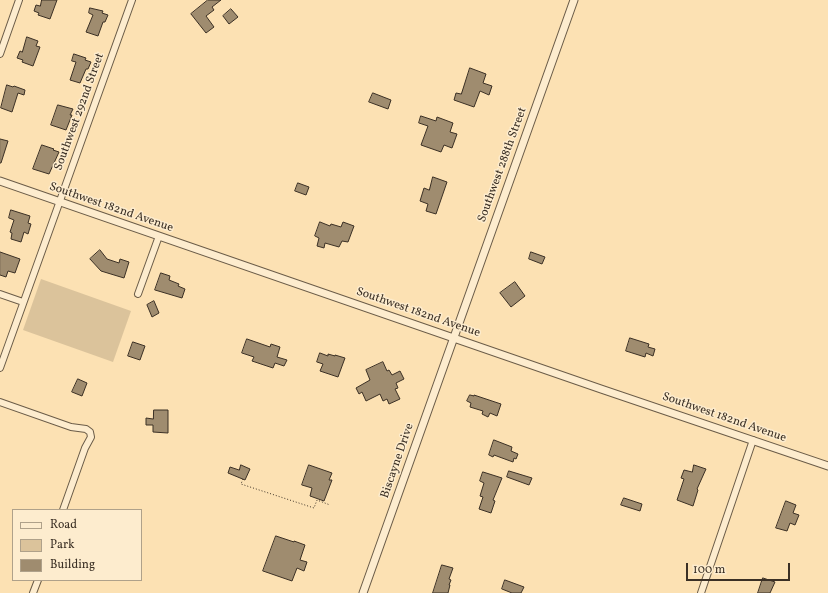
<!DOCTYPE html>
<html>
<head>
<meta charset="utf-8">
<style>
  body { margin:0 }
  #map { position:relative; width:828px; height:593px; overflow:hidden; background:#fce1b3; font-family:Vollkorn,serif }
  canvas { display:block }
  .legend { position:absolute; left:12px; top:509px; width:130px; height:72px; box-sizing:border-box; background:#fdecce; border:1px solid #afa18a; margin:0; padding:5px 7px; list-style:none; font-size:12px; color:#3b3025 }
  .legend li { display:flex; align-items:center; gap:8px; height:20px }
  .legend b { width:20px; border:1px solid #afa18a }
  .scale { position:absolute; left:686px; top:563px; width:104px; height:18px; box-sizing:border-box; border:2px solid #3b3025; border-top:0; padding-left:5px; font-size:12px; line-height:14px; white-space:nowrap; color:#3b3025; -webkit-text-stroke:3px #fdecce; paint-order:stroke }
</style>
</head>
<body>
<div id="map">
<canvas width="828" height="593"></canvas>
<ul class="legend">
<li><b style="height:5px;background:#fdecce"></b>Road</li>
<li><b style="height:11px;background:#dbc39b"></b>Park</li>
<li><b style="height:11px;background:#9f8c6f"></b>Building</li>
</ul>
<div class="scale">100 m</div>
</div>
<script>
const g = document.querySelector('canvas').getContext('2d');
g.lineJoin = 'round';
function paint(path, color) { g.fillStyle = color; g.fill(path, 'evenodd'); }
function trace(path, color, width, dash) { g.strokeStyle = color; g.lineWidth = width; g.lineCap = dash ? 'butt' : 'round'; g.setLineDash(dash || []); g.stroke(path); }
function drawText(font, color, halo, rows, align = 'center') {
  g.font = font + ' Vollkorn,serif'; g.lineWidth = 3; g.setLineDash([]); g.textBaseline = 'middle'; g.strokeStyle = halo; g.fillStyle = color; for (const [text, x, y, turn = 0] of rows) {
    g.save(); g.translate(x, y); g.rotate((+turn || 0) * Math.PI / 180); g.textAlign = isNaN(turn) ? turn : align; if (halo) g.strokeText(text, 0, 0); g.fillText(text, 0, 0); g.restore();
  }
}
paint(new Path2D(`
  M41 279 131 311 113 362 23 330Z`), '#dbc39b');
const building = new Path2D(`
  M42 0H57L50 19 38 15 39 13 34 11 36 5 40 6Z
  M208 0H221L212 7 214 10 206 16 214 27 206 33 191 14Z
  M90 8 103 11 102 13 108 15 105 22H103L98 36 86 32 93 15 89 13Z
  M231 9 238 17 229 24 223 16Z
  M27 37 38 41 36 46 40 47 33 66 22 62 23 60 17 58 20 51 22 52Z
  M74 54 86 58 85 60 91 62 88 69H86L80 83 70 80 76 62 72 61Z
  M470 68 486 74 483 83 492 86 489 95 480 91 474 107 454 100 456 93 461 94Z
  M7 85 13 87 14 86 25 90 24 95 18 93 12 112 1 108Z
  M373 93 391 100 388 109 369 102Z
  M58 105 73 109 70 115H72L66 130 51 125Z
  M421 116 436 121 437 117 453 123 450 132 457 134 452 148 444 145 441 152 421 145 428 126 419 123Z
  M0 139 8 141 1 163H0Z
  M42 145 54 149 53 150 59 152 49 174 33 169Z
  M433 177 447 182 436 214 426 211 428 204 420 201 424 188 429 190Z
  M298 183 309 187 306 195 295 191Z
  M11 210 30 216 28 223 31 224 28 234 24 232 21 242 11 239 12 233 10 232 14 220 9 218Z
  M320 222 330 226 331 224 341 227 343 222 354 226 348 242 342 241 339 247 325 243 324 248 317 246 319 238 315 236Z
  M100 250 107 259 119 263 120 259 129 262 124 278 101 271 90 259Z
  M0 252 20 259 15 273 8 271 6 277 0 275Z
  M531 252 545 257 542 264 529 259Z
  M161 273 170 276 169 280 179 284 178 286 185 289 182 298 155 290Z
  M515 282 525 296 511 307 500 293Z
  M154 301 159 313 152 317 147 305Z
  M630 338 649 344 648 347 655 349 653 356 646 353 645 357 626 351Z
  M247 339 270 347 271 344 280 347 277 357 287 360 284 366 275 363 273 368 252 361 254 357 242 353Z
  M133 342 145 346 140 360 128 356Z
  M320 353 328 356V354L335 356V355L345 358 338 377 320 371 323 364 317 362Z
  M383 362 387 371 389 370 392 375 400 371 404 379 396 383 398 388 395 389 400 399 389 404 387 399 383 401 380 394 366 401 362 392 359 394 356 388 370 380 366 370Z
  M78 379 87 383 82 396 72 392Z
  M470 395 474 396V395L501 404 497 416 490 413 488 417 482 414 483 411 470 407 471 403 467 401Z
  M154 410H168V433L153 432V425H146V418L153 419Z
  M494 440 512 447 511 451 518 454 516 459 514 458 513 462 494 455 493 457 489 455Z
  M241 465 250 469 245 480 228 473 230 467 239 470Z
  M309 465 332 473 329 480H332L324 501 310 496 312 488 302 485Z
  M694 465 706 469 697 489 698 490 693 506 677 500 684 479 681 478 684 470 692 472Z
  M509 471 532 478 529 485 507 477Z
  M483 472 502 478 493 500 495 501 491 513 479 509 483 497 480 496 484 483 480 481Z
  M624 498 642 504 640 511 621 505Z
  M786 501 796 505 793 513 799 515 795 525 790 523 787 531 776 528Z
  M276 536 294 542V541L305 545 300 560 307 562 304 571 297 568 292 581 263 571Z
  M442 565 453 568 449 579 451 580 449 585H450L448 593H433Z
  M763 578 775 582 770 593H758Z
  M505 580 524 587 521 593H512L502 589Z`);
paint(building, '#9f8c6f');
trace(building, '#3b3025', 1);
const minor = new Path2D(`
  M0 54 19 0
  M0 294 23 302
  M138 294 159 236
  M0 368 132 0
  M0 402 71 427 86 429 90 432 91 437 85 448 63 510
  M33 593 38 580
  M701 593 753 440`);
const tertiary = new Path2D(`
  M0 181 601 389 828 466
  M363 593 574 0`);
trace(minor, '#6b5c48', 8);
trace(tertiary, '#6b5c48', 9);
trace(new Path2D(`
  M243 479 241 484 314 508 317 500 330 505`), '#3b3025', 1, [1, 2]);
trace(minor, '#fdecce', 6);
trace(tertiary, '#fdecce', 7);
drawText('12px', '#3b3025', '#fdecce', [
  ["Southwest 292nd Street",80,112,-70],
  ["Southwest 288th Street",503,165,-70],
  ["Southwest 182nd Avenue",111,208,19],
  ["Southwest 182nd Avenue",418,313,19],
  ["Southwest 182nd Avenue",724,418,19],
  ["Biscayne Drive",398,461,-71]
]);
</script>
</body>
</html>
